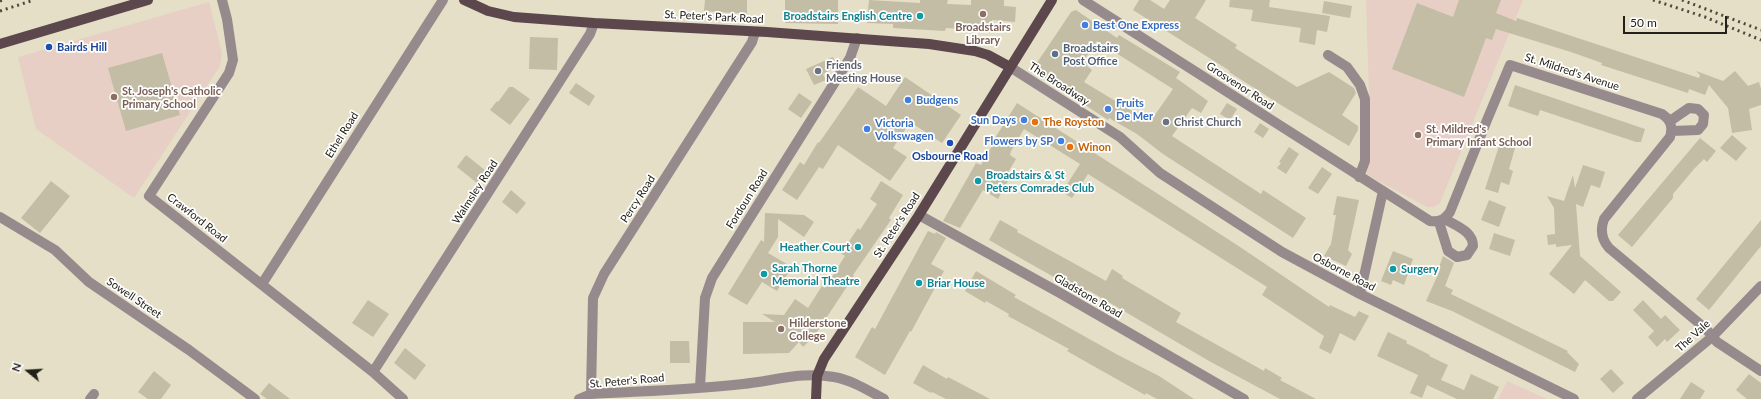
<!DOCTYPE html>
<html>
<head>
<meta charset="utf-8">
<style>
  body { margin:0 }
  #map { position:relative; width:1761px; height:399px; overflow:hidden; background:#e4dfc6; font-family:Lato,sans-serif }
  canvas { display:block }
  .north { position:absolute; left:8px; top:351px; width:40px; height:40px; -webkit-text-stroke:3px #fff; paint-order:stroke; rotate:288deg; font-size:11px; font-weight:700; line-height:16px; text-align:center; color:#222017 }
  .north::after { content:''; display:block; margin:auto; width:14px; height:18px; background:#222017; clip-path:polygon(50% 0,100% 100%,50% 72%,0 100%) }
  .scale { position:absolute; left:1623px; top:16px; width:104px; height:18px; box-sizing:border-box; border:2px solid #222017; border-top:0; padding-left:5px; font-size:12px; line-height:14px; white-space:nowrap; color:#222017; -webkit-text-stroke:3px #fff; paint-order:stroke }
</style>
</head>
<body>
<div id="map">
<canvas width="1761" height="399"></canvas>
<div class="north">N</div>
<div class="scale">50 m</div>
</div>
<script>
const g = document.querySelector('canvas').getContext('2d');
g.lineJoin = 'round';
function paint(path, color) { g.fillStyle = color; g.fill(path, 'evenodd'); }
function trace(path, color, width, dash) { g.strokeStyle = color; g.lineWidth = width; g.lineCap = dash ? 'butt' : 'round'; g.setLineDash(dash || []); g.stroke(path); }
function drawText(font, color, halo, rows, align = 'center') {
  g.font = font + ' Lato,sans-serif'; g.lineWidth = 3.5; g.setLineDash([]); g.textBaseline = 'middle'; g.strokeStyle = halo; g.fillStyle = color; for (const [text, x, y, turn = 0] of rows) {
    g.save(); g.translate(x, y); g.rotate((+turn || 0) * Math.PI / 180); g.textAlign = isNaN(turn) ? turn : align; if (halo) g.strokeText(text, 0, 0); g.fillText(text, 0, 0); g.restore();
  }
}
paint(new Path2D(`
  M1366 0H1523L1440 203 1434 207H1427L1367 175 1369 94Z
  M209 2 222 53 220 66 134 198 36 129 18 57Z
  M1507 381 1547 399H1498Z`), '#e7cfc5');
paint(new Path2D(`
  M705 0H747V14L704 11Z
  M785 0H838V24L785 23Z
  M869 0 920 3V0H948L947 4 971 5V0H1004V6L1016 7 1015 22 992 20V31L946 28 945 31 893 28V24L867 23Z
  M1139 0H1150L1164 9 1170 0H1206L1195 18 1237 45 1235 48 1297 87 1329 72 1354 88 1356 93 1342 115 1358 126V130L1349 146 1281 105 1229 72 1230 71 1133 10Z
  M1230 0H1270L1269 7 1330 16 1327 32 1317 30 1315 45 1299 42 1301 28 1251 21 1253 10 1229 7Z
  M1459 0H1501L1496 13 1516 21 1517 18 1699 78 1700 75 1696 71 1723 81 1735 71 1748 86 1759 82 1761 89V105L1749 109 1752 130 1732 133 1728 108 1709 85 1705 95 1689 89 1688 93 1601 65 1602 63 1571 52 1496 29 1492 40 1486 38 1464 97 1392 69 1417 3 1453 17Z
  M1324 1 1352 6 1350 18 1322 13Z
  M1076 10 1117 38 1119 35 1180 72 1176 78 1208 101 1201 113 1192 108 1172 136 1261 194 1263 190 1306 218 1293 238 1163 154 1137 134 1109 118 1108 120 1035 72 1034 67 1053 39 1071 12ZM1097 41 1173 89 1150 122 1084 82 1092 70 1087 66 1089 63 1084 60Z
  M530 37 558 38 557 70 529 69Z
  M162 53 180 115 126 131 108 68Z
  M833 57 837 66 836 67 823 74 826 80 814 85 806 69Z
  M905 77 961 115 942 143 910 122 893 148 907 157 890 181 838 145 823 169 819 167 797 200 782 190 800 162 804 165 818 142 819 143 858 87 886 106Z
  M576 83 595 96 589 106 569 93Z
  M1515 85 1645 129 1641 142H1636L1540 110 1538 116 1508 106Z
  M509 87H513L530 99 510 125 490 110 497 101 498 102Z
  M799 93 812 102 801 118 788 109Z
  M1017 103 1237 245 1329 307 1330 305 1355 317 1359 311 1369 316 1355 341 1340 333 1331 354 1319 348 1324 336 1262 295 1267 287 1088 174 1072 198 1062 192 1080 164 1024 129 1011 151 1010 155 1016 159 1004 179 1008 181 998 199 983 190 960 228 943 221 976 163 981 165 996 139 995 138Z
  M1227 103 1237 109 1230 120 1220 114Z
  M1260 123 1269 129 1263 138 1254 132Z
  M1732 135 1747 148 1736 161 1720 148Z
  M1502 137 1517 141 1509 169 1513 171 1509 185 1501 182 1498 193 1485 189Z
  M1700 138 1716 151 1707 162 1704 159 1694 169 1673 194V198L1632 247 1618 235Z
  M1289 147 1299 154 1286 174 1277 168 1281 163 1279 162Z
  M466 155 486 171 477 183 457 167Z
  M1583 165 1605 172 1600 188 1591 185 1583 207 1576 204 1580 256 1621 292 1613 301H1609L1585 280 1574 294 1549 274 1572 245 1556 247V244L1548 245 1547 235 1555 234 1554 208 1547 196 1564 201 1573 175 1575 188Z
  M1322 167 1332 174 1318 194 1308 188Z
  M51 181 70 196 40 233 21 218Z
  M881 181 903 195 889 218 891 220 853 275 854 276 815 335 803 347 799 342 789 353 743 354V322H775L762 314 784 315 795 299 808 308 822 286 825 288 845 256 841 253 858 228 860 230 877 204 870 199Z
  M511 190 526 203 517 214 502 202Z
  M1337 196 1359 200 1348 250 1352 254 1346 266 1324 256 1331 244 1336 215H1333Z
  M1489 200 1506 207 1499 227 1481 220Z
  M765 213 804 215 814 222 804 237 778 219V237L768 253 792 267 777 291 762 282 747 305 728 294 761 240 764 242Z
  M1000 220 1018 230 1017 232 1106 281 1112 269 1123 276 1122 278 1181 313 1176 322 1264 371 1265 368 1282 378 1280 380 1316 399H1280L1209 361 1088 290 1086 295 1029 263 989 240Z
  M1761 220V246L1709 310 1696 299Z
  M928 231 935 234 936 232 946 238 931 264 944 271 911 332 910 331 885 375 855 357 872 327 875 329Z
  M1494 233 1515 240 1510 256 1489 249Z
  M1393 251 1413 259 1404 285 1393 280 1391 285 1381 281Z
  M1443 256 1454 263 1445 286 1453 290 1451 294 1568 351 1567 352 1579 364 1575 372 1452 311 1426 301 1440 270H1438Z
  M976 271 1016 295 1014 297 1118 355 1159 376 1194 399H1157L1146 393 1145 395 1088 363 1067 351 1069 349 1008 316 1009 314 986 301 985 303 965 291Z
  M368 300 389 314 373 337 352 323Z
  M1643 300 1661 319 1665 315 1680 330 1667 342 1665 339 1657 347 1648 337 1654 331 1633 310Z
  M1388 332 1407 341 1406 343 1430 355 1429 356 1448 365 1441 380 1464 390 1471 374 1499 387 1493 399H1457L1427 385 1422 398 1410 393 1418 375 1377 356Z
  M670 341H689L690 363H670Z
  M405 348 426 365 415 380 394 363Z
  M923 365 947 379 948 377 990 399H946L932 392 931 393 913 383Z
  M1611 369 1624 383 1613 393 1600 379Z
  M154 371 171 385 161 399H148L138 392Z
  M1749 374 1761 383V399H1747L1736 390Z
  M1691 382 1705 391 1700 399H1680Z
  M269 383 290 399H267L260 394Z`), '#c2bda4');
trace(new Path2D(`
  M222 0 227 19 233 60 229 73 149 196 373 372 403 399
  M1083 0 1430 221C1440 222 1444 220 1450 212L1487 120 1510 65 1662 114C1671 120 1673 127 1670 137L1604 219C1600 230 1601 239 1609 248L1706 329 1717 342 1761 371
  M1328 55 1347 67 1360 85 1365 99V161L1359 177
  M1010 67 1120 137 1160 173 1282 252 1360 294 1574 399
  M1670 121 1689 108 1698 109 1704 115 1703 124 1698 130 1672 131
  M919 215 1060 293 1244 399
  M0 217 55 250 89 282 189 350 255 399
  M1439 222 1448 251 1457 257 1467 255 1473 246C1473 231 1456 226 1445 219
  M262 284 443 0
  M1360 294 1383 191
  M373 372 590 34 594 23
  M700 387 705 298 712 278 850 58 857 38
  M591 394 593 298 604 274 752 42 755 32
  M90 399 94 394
  M579 399 591 394C642 391 693 390 743 384 773 381 804 371 834 377 852 380 869 391 884 399
  M1637 399 1712 337 1761 286`), '#978a8d', 10);
trace(new Path2D(`
  M464 0 488 11 514 17 594 23 767 32 929 44 975 51 988 55 1010 67
  M0 44 148 0
  M816 399 817 376 824 359 919 215 1052 0`), '#5b474c', 10);
trace(new Path2D(`
  M1653 0 1705 17 1761 40
  M1682 0 1761 30
  M0 1 3 0
  M0 11 34 0`), '#4b483c', 3, [2, 4]);
for (const [x, y, r, color] of [
  [983,14,4,"#8d6e63"],
  [920,16,4,"#0f9aa8"],
  [1085,25,4,"#3f7fe0"],
  [49,47,4,"#1a4fb4"],
  [1055,54,4,"#5c6f8a"],
  [818,71,4,"#6b7280"],
  [114,97,4,"#8d6e63"],
  [908,100,4,"#3f7fe0"],
  [1108,109,4,"#3f7fe0"],
  [1024,120,4,"#3f7fe0"],
  [1035,122,4,"#e8710a"],
  [1166,122,4,"#6b7280"],
  [867,129,4,"#3f7fe0"],
  [1418,135,4,"#8d6e63"],
  [1061,141,4,"#3f7fe0"],
  [950,143,4,"#1a4fb4"],
  [1070,147,4,"#e8710a"],
  [978,181,4,"#0f9aa8"],
  [858,247,4,"#0f9aa8"],
  [1393,269,4,"#0f9aa8"],
  [764,274,4,"#0f9aa8"],
  [919,283,4,"#0f9aa8"],
  [781,329,4,"#8d6e63"]
]) { const dot = new Path2D(); dot.arc(x, y, r, 0, 2 * Math.PI); g.fillStyle = color; g.fill(dot); trace(dot, '#fff', 1.5); }
drawText('bold 11px', '#0d838f', '#fff', [
  ["Broadstairs English Centre",912,16,"right"],
  ["Broadstairs & St",986,175],
  ["Peters Comrades Club",986,188],
  ["Heather Court",850,247,"right"],
  ["Sarah Thorne",772,268],
  ["Memorial Theatre",772,281],
  ["Surgery",1401,269],
  ["Briar House",927,283]
], 'left');
drawText('11px', '#222017', '#fff', [
  ["St. Peter's Park Road",714,17,3],
  ["St. Mildred's Avenue",1572,72,18],
  ["The Broadway",1059,84,33],
  ["Grosvenor Road",1240,86,33],
  ["Ethel Road",342,135,-58],
  ["Walmsley Road",475,192,-57],
  ["Percy Road",638,199,-57],
  ["Fordoun Road",747,199,-58],
  ["Crawford Road",197,218,38],
  ["St. Peter's Road",897,225,-57],
  ["Osborne Road",1344,272,28],
  ["Gladstone Road",1088,296,30],
  ["Sowell Street",134,298,34],
  ["The Vale",1693,336,-42],
  ["St. Peter's Road",627,381,-5]
]);
drawText('bold 11px', '#366cbe', '#fff', [
  ["Best One Express",1093,25],
  ["Budgens",916,100],
  ["Fruits",1116,103],
  ["De Mer",1116,116],
  ["Sun Days",1016,120,"right"],
  ["Victoria",875,123],
  ["Volkswagen",875,136],
  ["Flowers by SP",1053,141,"right"]
], 'left');
drawText('bold 11px', '#785e54', '#fff', [
  ["Broadstairs",983,27,"center"],
  ["Library",983,40,"center"],
  ["St. Joseph's Catholic",122,91],
  ["Primary School",122,104],
  ["St. Mildred's",1426,129],
  ["Primary Infant School",1426,142],
  ["Hilderstone",789,323],
  ["College",789,336]
], 'left');
drawText('bold 11px', '#164399', '#fff', [
  ["Bairds Hill",57,47],
  ["Osbourne Road",950,156,"center"]
], 'left');
drawText('bold 11px', '#4e5e75', '#fff', [
  ["Broadstairs",1063,48],
  ["Post Office",1063,61]
], 'left');
drawText('bold 11px', '#5b616d', '#fff', [
  ["Friends",826,65],
  ["Meeting House",826,78],
  ["Christ Church",1174,122]
], 'left');
drawText('bold 11px', '#c56008', '#fff', [
  ["The Royston",1043,122],
  ["Winon",1078,147]
], 'left');
</script>
</body>
</html>
